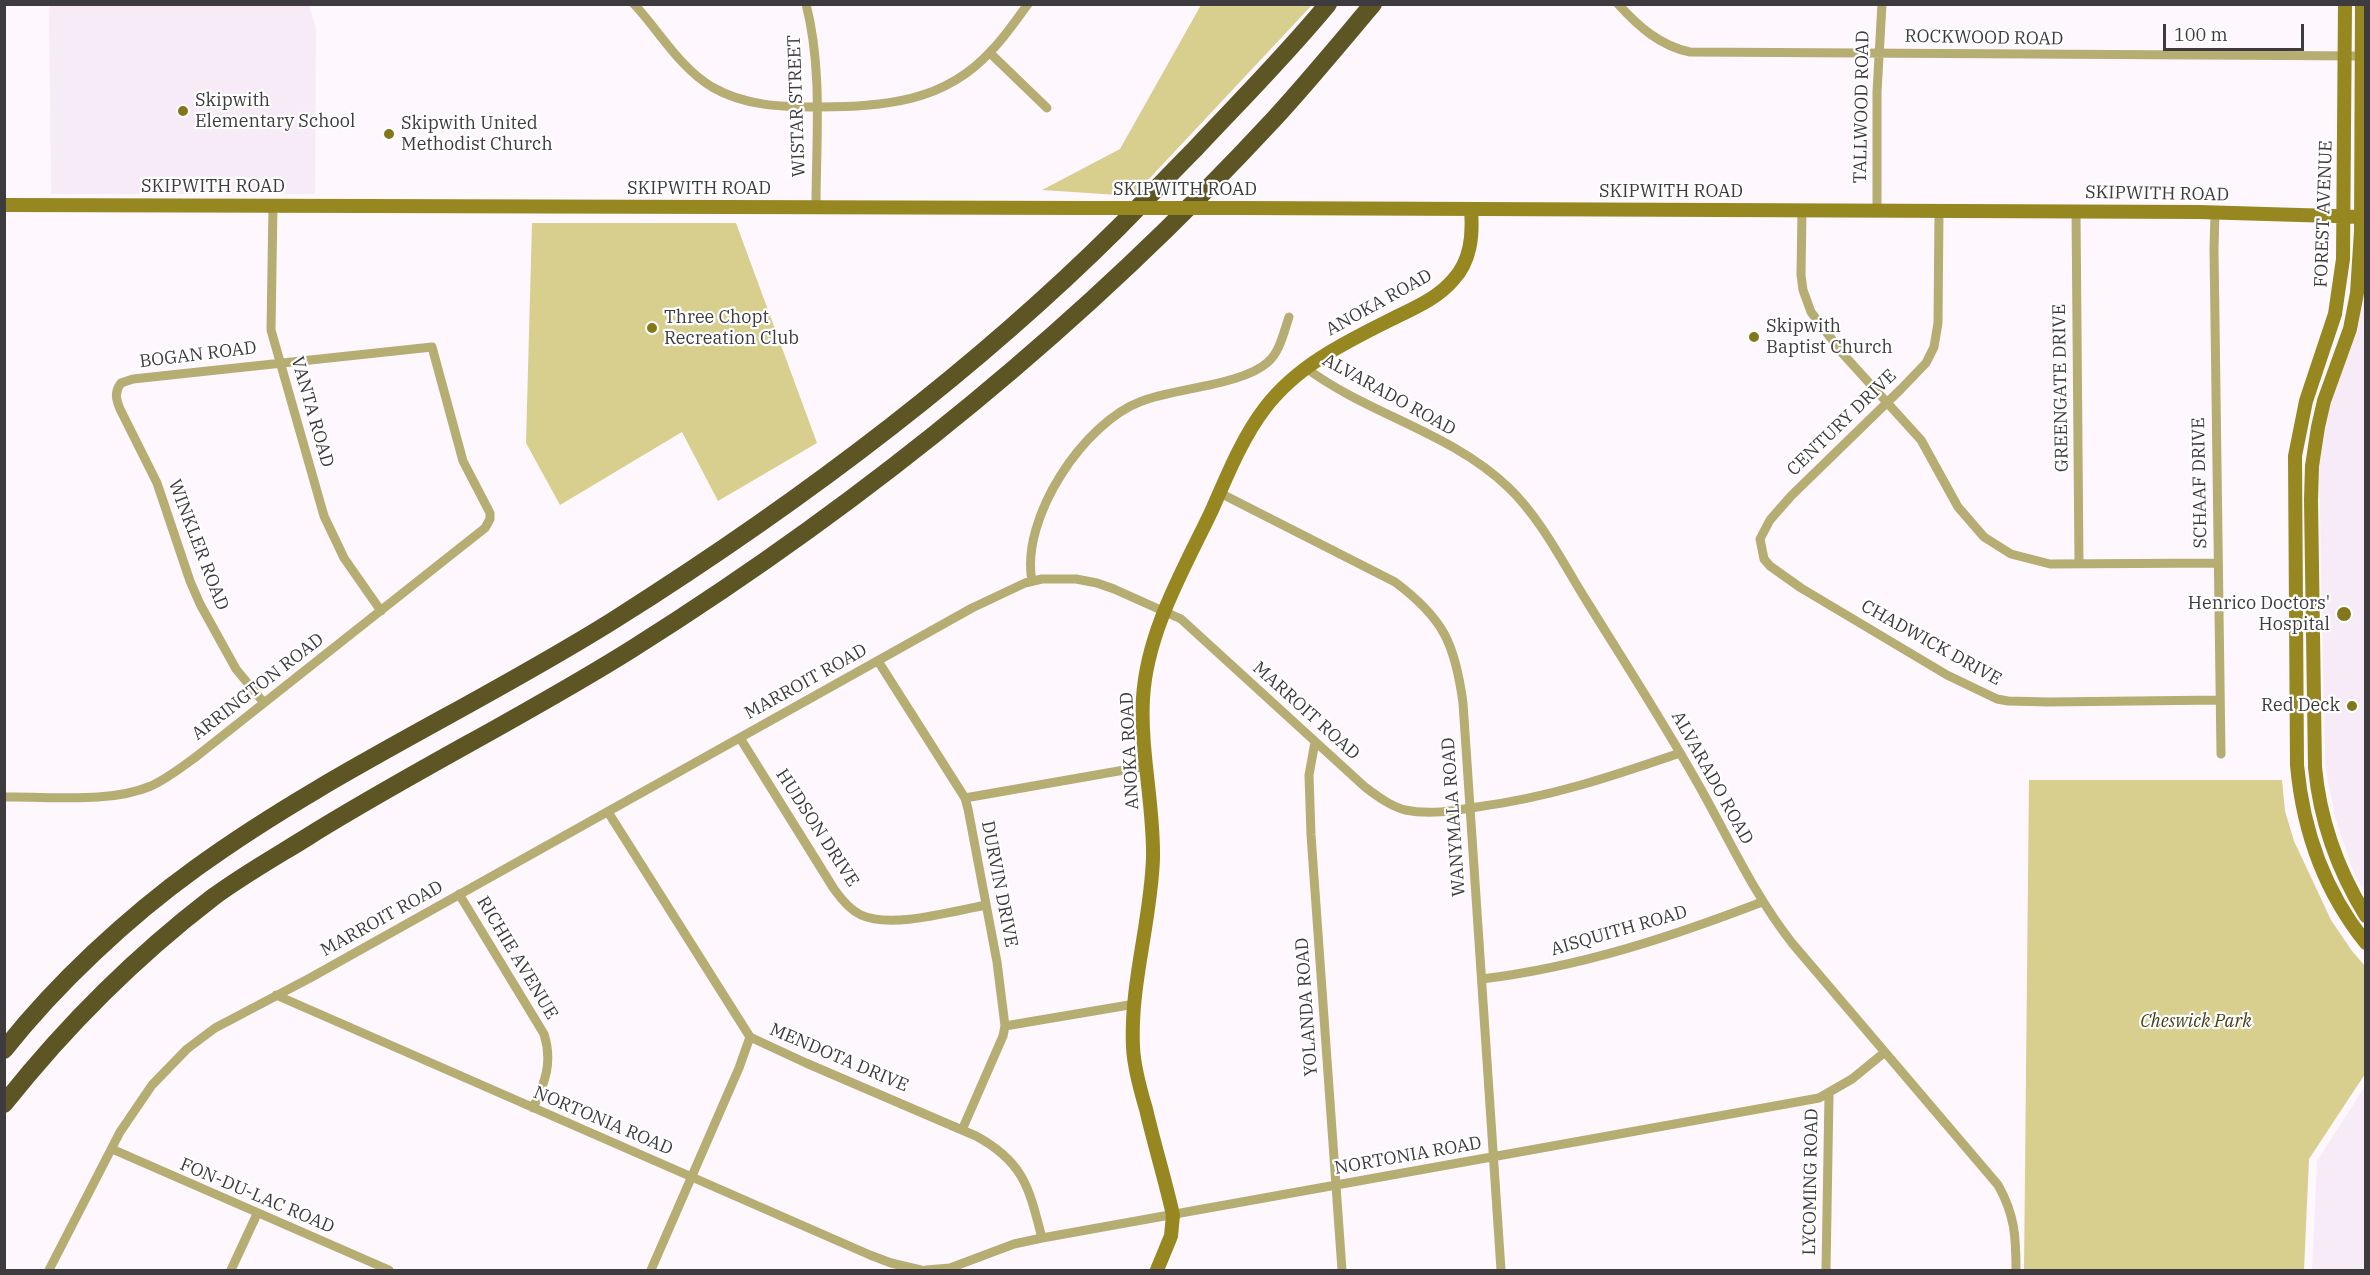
<!DOCTYPE html>
<html>
<head>
<meta charset="utf-8">
<style>
  body { margin:0 }
  #map { position:relative; width:2370px; height:1275px; overflow:hidden; background:#fef7fe; font-family:"IBM Plex Serif",serif }
  canvas { display:block }
  .frame { position:absolute; inset:0; border:6px solid #3e3b3e; pointer-events:none }
  .scale { position:absolute; left:2163px; top:24px; width:141px; height:27px; box-sizing:border-box; border:3px solid #3e3b3e; border-top:0; padding-left:8px; font-size:18px; line-height:21px; white-space:nowrap; color:#3e3b3e; -webkit-text-stroke:4px #fff; paint-order:stroke }
</style>
</head>
<body>
<div id="map">
<canvas width="2370" height="1275"></canvas>
<div class="frame"></div>
<div class="scale">100 m</div>
</div>
<script>
const g = document.querySelector('canvas').getContext('2d');
g.lineJoin = 'round';
function paint(path, color) { g.fillStyle = color; g.fill(path, 'evenodd'); }
function trace(path, color, width, dash) { g.strokeStyle = color; g.lineWidth = width; g.lineCap = dash ? 'butt' : 'round'; g.setLineDash(dash || []); g.stroke(path); }
function drawText(font, color, halo, rows, align = 'center') {
  g.font = font + ' "IBM Plex Serif",serif'; g.lineWidth = 4.5; g.setLineDash([]); g.textBaseline = 'middle'; g.strokeStyle = halo; g.fillStyle = color; for (const [text, x, y, turn = 0] of rows) {
    g.save(); g.translate(x, y); g.rotate((+turn || 0) * Math.PI / 180); g.textAlign = isNaN(turn) ? turn : align; if (halo) g.strokeText(text, 0, 0); g.fillText(text, 0, 0); g.restore();
  }
}
paint(new Path2D(`
  M49 5H309L316 28 315 194H51Z
  M2365 262V891L2354 874 2335 817 2325 765 2319 463 2330 400 2358 331Z
  M2365 1086V1270H2312L2317 1161Z`), '#f7ebf8');
paint(new Path2D(`
  M1201 5H1312L1133 196 1042 190 1120 149Z
  M532 223H736L817 443 718 501 682 432 560 505 526 443Z
  M2029 780H2282L2285 811 2294 841 2331 920 2352 951 2366 967 2365 1074 2309 1159 2304 1270H2024Z`), '#d8ce8d');
trace(new Path2D(`
  M634 4C660 32 679 67 712 87 745 106 781 107 819 107 884 106 944 103 991 51 1005 37 1016 20 1028 4
  M806 4C823 70 816 140 816 207
  M1618 4C1638 26 1660 46 1690 52L2366 56
  M990 53 1047 108
  M273 205 271 330 324 516 344 558 381 611
  M1802 210 1801 275 1803 290 1811 312 1843 354 1921 440 1958 507 1984 537 2011 554 2050 564 2218 563
  M1877 210V92L1882 4
  M1939 211 1938 323 1934 347 1926 363 1901 389 1791 496 1770 520 1760 539 1764 559 1770 566 1801 588 1947 675 1997 699 2008 701 2049 702 2220 700
  M2076 211 2079 564
  M2215 213 2214 249 2221 754
  M1306 368C1369 415 1451 432 1509 488 1541 519 1563 563 1586 600 1625 663 1666 726 1702 791 1731 843 1755 896 1792 943L1998 1185C2015 1215 2016 1237 2016 1270
  M1220 493 1395 582C1443 618 1455 643 1463 703L1501 1270
  M1032 581C1020 518 1084 422 1142 401 1176 388 1243 385 1268 362 1280 352 1284 331 1289 317
  M878 661 965 798 968 809 997 962 1005 1026 1003 1036 962 1130
  M740 738 834 889C841 899 850 910 861 915 891 929 953 911 986 905
  M1315 742 1309 775 1311 835 1342 1270
  M4 797C50 796 108 804 151 786 168 778 182 767 197 756L485 528 490 519V513L463 461 432 347 133 379 121 383C114 392 116 399 120 409L157 483 190 581 200 604 236 669 264 703
  M965 798 1147 766
  M608 812 750 1037 806 1063 976 1136C1024 1162 1029 1188 1042 1238
  M459 894 544 1034C553 1062 545 1083 533 1108
  M1482 979C1580 967 1671 937 1762 902
  M276 995 870 1255 891 1263 921 1270
  M1005 1026 1135 1004
  M112 1149 389 1270
  M49 1270 120 1132 152 1085 187 1049 215 1028 310 978 972 608 1025 583 1042 579H1076L1097 583 1114 589 1181 619 1365 787C1377 796 1390 806 1405 810 1429 815 1453 811 1477 807 1551 797 1610 777 1680 753
  M231 1270 257 1214
  M651 1270 739 1068 750 1037
  M926 1270 950 1268 1014 1244 1042 1238 1819 1098 1852 1079 1885 1052
  M1826 1270 1829 1094`), '#b6ad73', 9);
trace(new Path2D(`
  M2345 4 2343 259 2335 314 2306 401 2295 456 2297 765C2303 831 2324 891 2366 943
  M2362 4 2361 231 2357 293 2350 329 2324 401 2318 427 2312 466 2311 500 2315 767C2320 822 2337 869 2366 916
  M4 205 1086 208
  M1239 208 2199 212 2366 217
  M1157 1270 1171 1236 1173 1215C1165 1179 1154 1144 1146 1109 1140 1089 1134 1068 1133 1047 1130 984 1151 921 1153 858 1154 805 1140 751 1143 698 1147 631 1184 569 1212 510 1227 476 1242 438 1265 408 1297 366 1344 343 1390 320 1412 309 1437 299 1453 280 1471 261 1473 235 1471 210`), '#968721', 14);
trace(new Path2D(`
  M4 1050C56 984 128 917 196 868 327 773 477 706 614 620 793 507 967 378 1118 228 1144 202 1169 175 1195 149 1240 101 1286 55 1328 4
  M4 1104C65 1027 134 958 212 898 243 875 277 856 309 836 415 770 527 715 632 649 867 501 1085 323 1274 119 1308 82 1340 43 1373 4`), '#5d5524', 18);
trace(new Path2D(`
  M1086 208H1239`), '#968721', 14);
for (const [x, y, r, color] of [
  [183,111,6,"#84761a"],
  [389,134,6,"#84761a"],
  [652,328,6,"#84761a"],
  [1754,337,6,"#84761a"],
  [2344,614,8,"#84761a"],
  [2352,706,6,"#84761a"]
]) { const dot = new Path2D(); dot.arc(x, y, r, 0, 2 * Math.PI); g.fillStyle = color; g.fill(dot); trace(dot, '#fff', 2); }
drawText('18px', '#3e3b3e', '#fff', [
  ["ROCKWOOD ROAD",1984,38,1],
  ["WISTAR STREET",797,106,-92],
  ["TALLWOOD ROAD",1862,107,-89],
  ["SKIPWITH ROAD",213,187],
  ["SKIPWITH ROAD",699,189],
  ["SKIPWITH ROAD",1185,190],
  ["SKIPWITH ROAD",1671,192],
  ["SKIPWITH ROAD",2157,194,1],
  ["FOREST AVENUE",2324,214,-88],
  ["ANOKA ROAD",1379,303,-29],
  ["BOGAN ROAD",198,355,-7],
  ["GREENGATE DRIVE",2061,388,-91],
  ["ALVARADO ROAD",1389,395,29],
  ["VANTA ROAD",312,412,74],
  ["CENTURY DRIVE",1842,423,-44],
  ["SCHAAF DRIVE",2200,483,-91],
  ["WINKLER ROAD",198,545,69],
  ["CHADWICK DRIVE",1931,643,29],
  ["MARROIT ROAD",806,682,-29],
  ["ARRINGTON ROAD",258,687,-38],
  ["MARROIT ROAD",1306,711,42],
  ["ANOKA ROAD",1130,751,-93],
  ["ALVARADO ROAD",1712,778,61],
  ["WANYMALA ROAD",1454,817,-94],
  ["HUDSON DRIVE",817,828,57],
  ["DURVIN DRIVE",999,884,79],
  ["MARROIT ROAD",382,919,-29],
  ["AISQUITH ROAD",1619,931,-16],
  ["RICHIE AVENUE",517,958,59],
  ["YOLANDA ROAD",1307,1007,-94],
  ["MENDOTA DRIVE",839,1058,23],
  ["NORTONIA ROAD",603,1121,23],
  ["NORTONIA ROAD",1408,1156,-10],
  ["LYCOMING ROAD",1811,1182,-89],
  ["FON-DU-LAC ROAD",257,1196,23]
]);
drawText('18px', '#3e3b3e', '#fff', [
  ["Skipwith",195,101],
  ["Elementary School",195,122],
  ["Skipwith United",401,124],
  ["Methodist Church",401,145],
  ["Three Chopt",664,318],
  ["Recreation Club",664,339],
  ["Skipwith",1766,327],
  ["Baptist Church",1766,348],
  ["Henrico Doctors'",2330,604,"right"],
  ["Hospital",2330,625,"right"],
  ["Red Deck",2340,706,"right"]
], 'left');
drawText('italic 18px', '#464019', '#fff', [
  ["Cheswick Park",2196,1022]
]);
</script>
</body>
</html>
